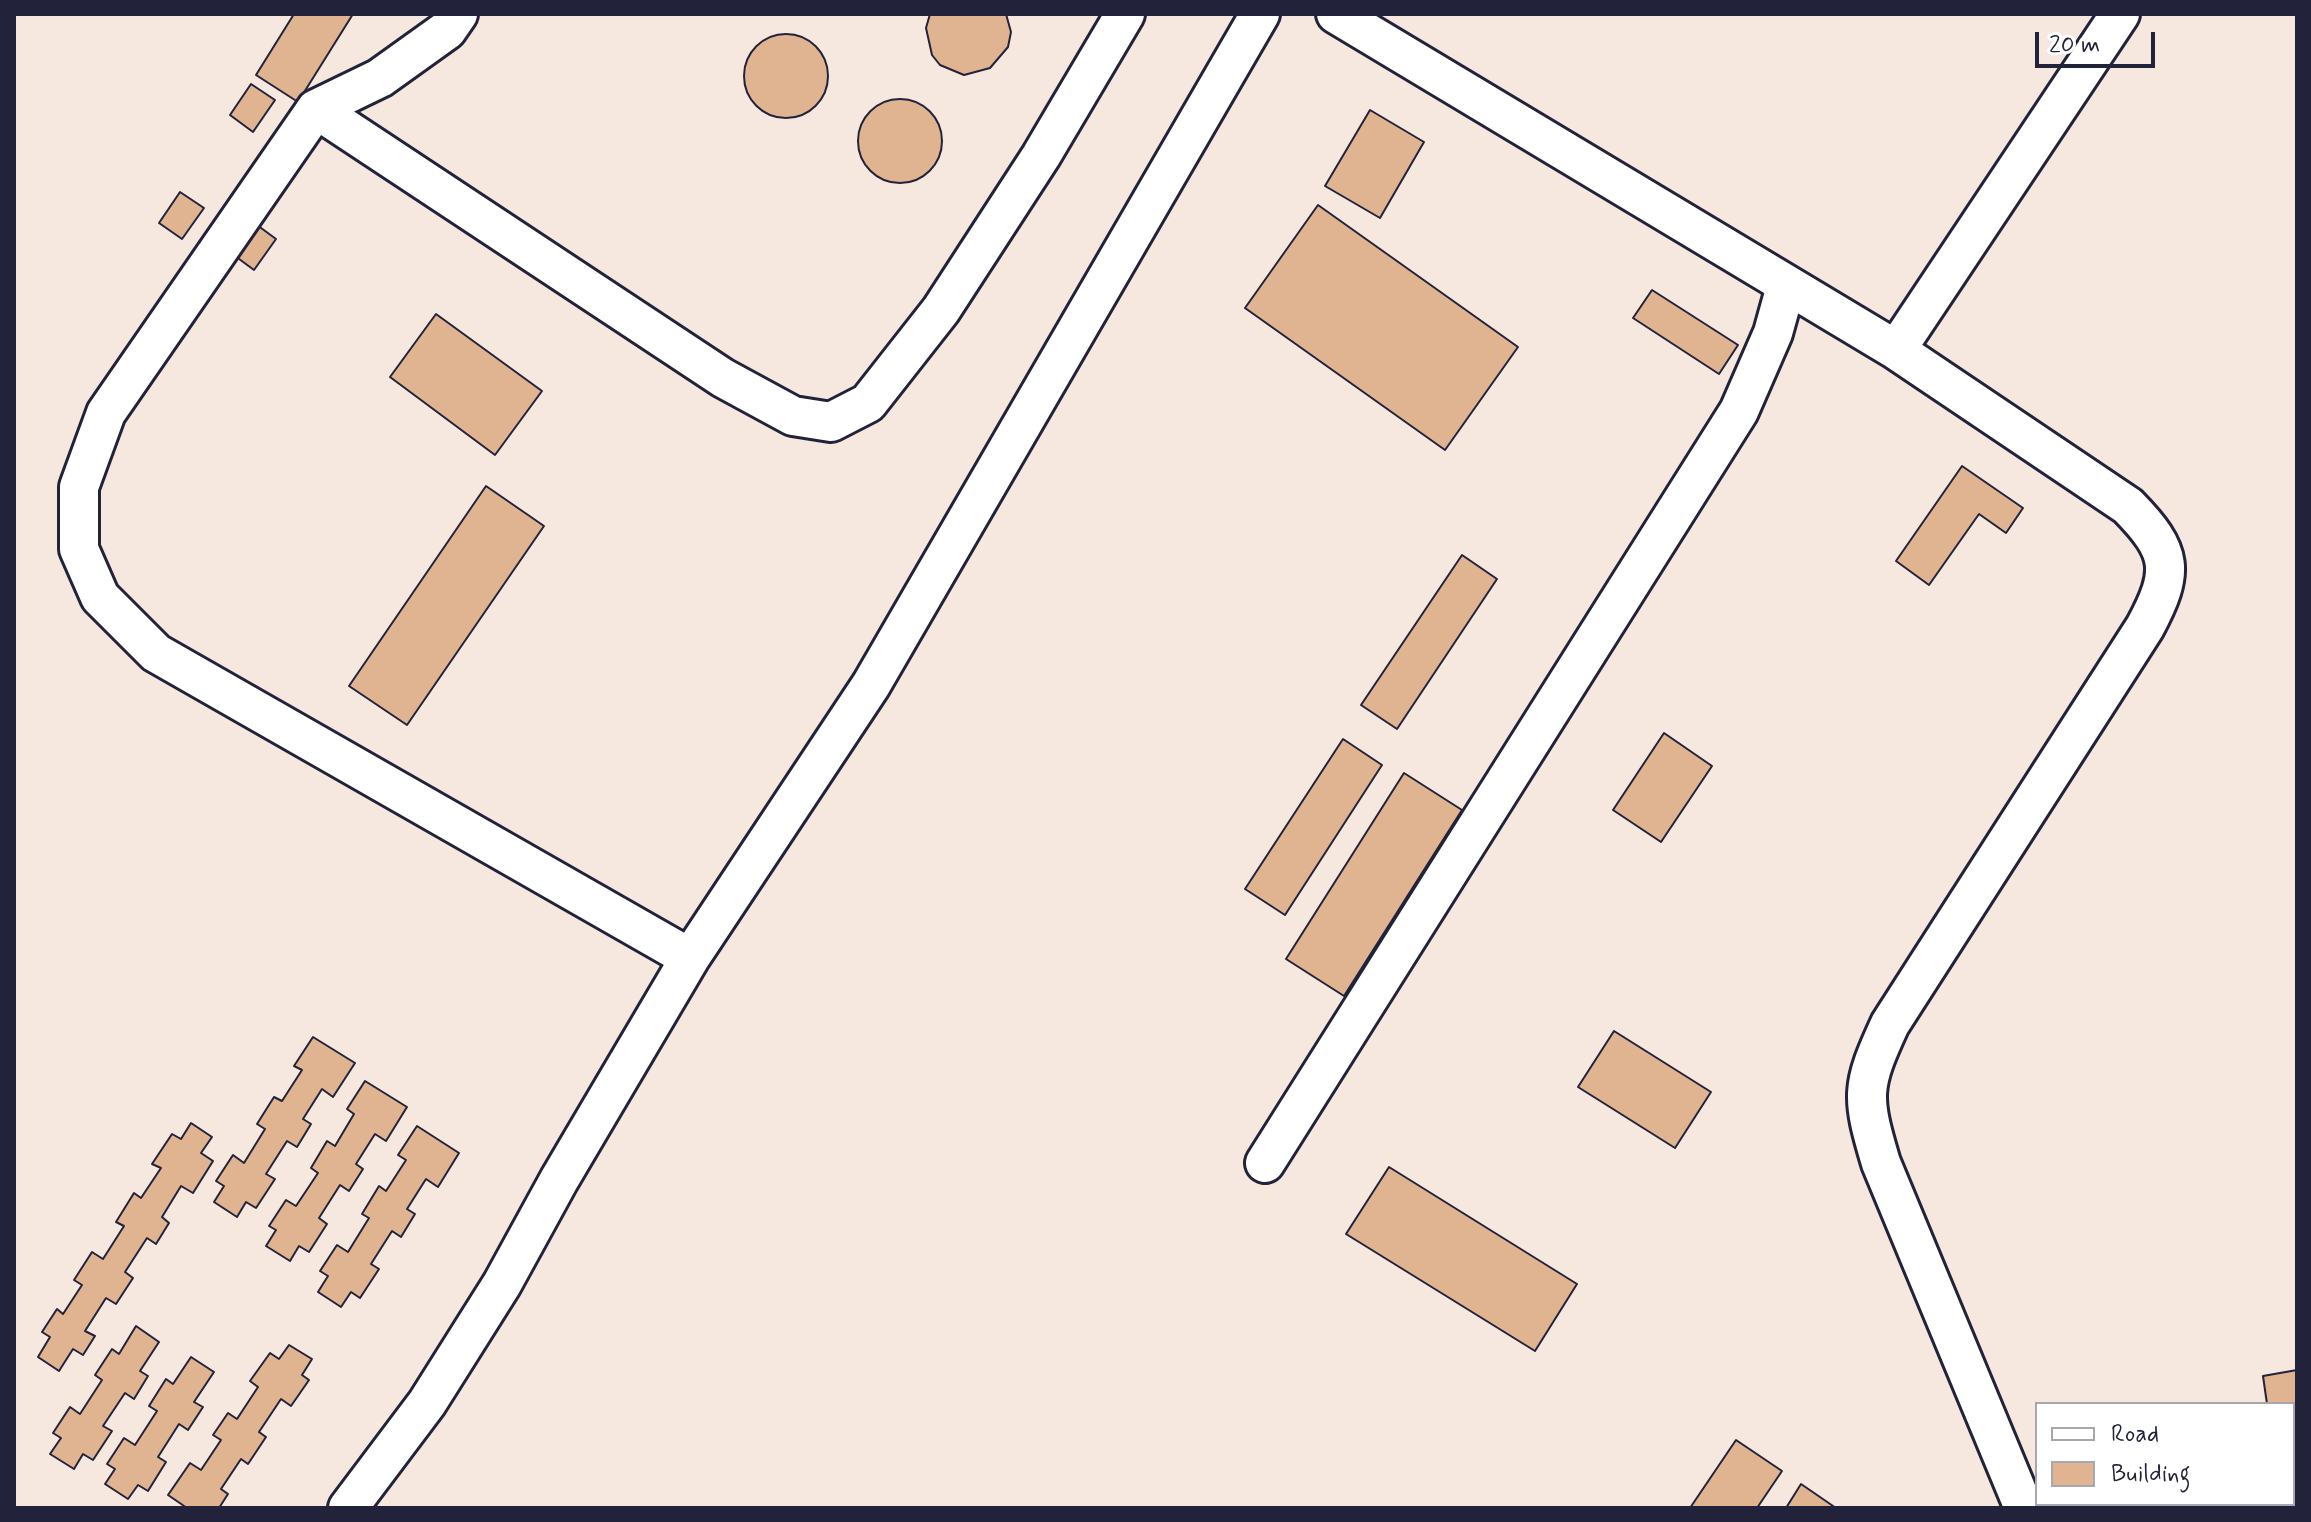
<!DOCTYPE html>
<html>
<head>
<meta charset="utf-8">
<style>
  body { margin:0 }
  #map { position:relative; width:2311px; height:1522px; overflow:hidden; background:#fff; font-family:Mynerve,sans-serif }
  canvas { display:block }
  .frame { position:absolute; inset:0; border:16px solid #22223b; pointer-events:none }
  .legend { position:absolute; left:2035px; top:1402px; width:260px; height:104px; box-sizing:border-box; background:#fff; border:2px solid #a7a7b1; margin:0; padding:10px 14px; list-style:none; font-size:24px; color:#22223b }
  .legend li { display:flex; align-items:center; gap:16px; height:40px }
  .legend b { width:40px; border:2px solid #a7a7b1 }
  .scale { position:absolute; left:2035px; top:32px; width:120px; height:36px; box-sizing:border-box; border:4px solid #22223b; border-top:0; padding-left:10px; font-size:24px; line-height:28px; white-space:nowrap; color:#22223b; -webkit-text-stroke:6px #fff; paint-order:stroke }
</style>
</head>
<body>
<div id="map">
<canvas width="2311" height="1522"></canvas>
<div class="frame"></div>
<ul class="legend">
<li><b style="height:10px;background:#fff"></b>Road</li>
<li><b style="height:22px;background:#e1b491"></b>Building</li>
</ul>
<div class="scale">20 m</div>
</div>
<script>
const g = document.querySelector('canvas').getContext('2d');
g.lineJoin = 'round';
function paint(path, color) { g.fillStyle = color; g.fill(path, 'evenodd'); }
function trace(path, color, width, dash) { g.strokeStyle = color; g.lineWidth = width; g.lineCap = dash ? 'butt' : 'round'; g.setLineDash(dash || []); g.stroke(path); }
paint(new Path2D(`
  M14 14H2297V1508H14ZM2037 1404H2293V1504H2037Z`), '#f6e8de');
const building = new Path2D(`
  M294 14H353L298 102 256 75Z
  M1006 14 1011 32 1008 47 990 68 964 75 940 65 932 55 926 28 930 14Z
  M744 76a42 42 0 1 1 84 0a42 42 0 1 1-84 0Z
  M251 84 275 100 253 132 230 115Z
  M858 141a42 42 0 1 1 84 0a42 42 0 1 1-84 0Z
  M1370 110 1424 142 1380 218 1325 186Z
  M180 192 204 208 182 239 159 223Z
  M1318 205 1518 347 1445 450 1245 308Z
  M253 222 276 239 254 270 231 253Z
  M1652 290 1738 345 1719 374 1633 318Z
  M436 314 542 391 495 455 390 377Z
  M1962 466 2023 508 2006 533 1979 514 1929 585 1896 561Z
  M486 486 544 526 407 725 349 686Z
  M1462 555 1497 579 1397 729 1361 705Z
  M1664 733 1712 766 1661 842 1613 810Z
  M1343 739 1382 765 1285 915 1245 889Z
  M1404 773 1462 810 1344 996 1286 959Z
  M1614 1031 1711 1092 1675 1148 1578 1087Z
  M313 1037 355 1063 333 1097 322 1089 303 1119 311 1124 297 1147 287 1141 266 1174 275 1179 256 1208 246 1202 237 1217 214 1202 224 1186 216 1181 233 1155 244 1163 265 1129 257 1124 274 1097 282 1101 302 1070 294 1066Z
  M365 1081 407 1107 386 1141 375 1134 356 1164 363 1169 349 1191 340 1185 319 1218 327 1224 309 1252 299 1246 290 1261 266 1246 276 1230 269 1226 286 1200 296 1206 318 1173 311 1168 327 1141 335 1146 354 1114 347 1109Z
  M191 1123 212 1137 201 1153 213 1161 193 1193 181 1186 162 1217 169 1223 156 1244 147 1238 125 1272 133 1278 116 1304 106 1298 85 1331 95 1336 83 1355 73 1349 59 1371 38 1357 50 1337 42 1332 57 1309 63 1314 82 1285 74 1280 92 1252 103 1259 124 1226 116 1222 134 1193 141 1198 161 1168 152 1164 172 1134 181 1139Z
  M417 1126 459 1153 438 1187 426 1179 407 1209 415 1214 401 1237 392 1231 371 1264 379 1269 360 1298 351 1292 341 1307 318 1292 328 1276 320 1271 337 1245 348 1252 369 1218 362 1214 379 1186 386 1191 406 1160 398 1155Z
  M1389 1167 1577 1284 1535 1351 1346 1234Z
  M136 1326 159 1342 140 1371 148 1376 134 1399 125 1393 103 1426 112 1431 93 1460 83 1454 74 1469 50 1454 61 1438 53 1433 70 1407 80 1414 102 1380 95 1375 112 1349 119 1354Z
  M289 1345 312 1359 302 1375 309 1380 291 1406 281 1399 259 1432 266 1437 248 1464 241 1459 221 1489 228 1494 219 1508H187L168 1495 190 1463 201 1470 221 1440 213 1435 228 1413 237 1419 258 1387 250 1381 270 1353 279 1359Z
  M191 1357 214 1372 194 1402 203 1407 188 1430 179 1424 158 1457 166 1462 148 1491 138 1485 128 1499 105 1484 115 1469 107 1464 124 1438 135 1445 157 1411 149 1406 166 1379 173 1384Z
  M2297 1370V1508H2284V1504H2293V1404H2267L2263 1376Z
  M1736 1440 1782 1471 1757 1508H1690Z
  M1801 1484 1836 1508H1786Z`);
paint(building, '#e1b491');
trace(building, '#22223b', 2);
const minor = new Path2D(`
  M458 14 447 30 380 78 316 109 106 413 79 487V549L100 597 156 653 690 958
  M1336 14 1896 350 2128 506C2173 552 2175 571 2145 627L1890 1024C1861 1087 1861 1096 1881 1163L2024 1508
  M316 109 723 378 793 416 831 422 868 403 941 310 1041 156 1125 14
  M1896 350 2120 14
  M1265 1163 1739 411 1773 333 1786 286
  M348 1508 427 1403 502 1284 559 1180 690 958 871 685 1260 14`);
trace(minor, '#22223b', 44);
trace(minor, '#fff', 38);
</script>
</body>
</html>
